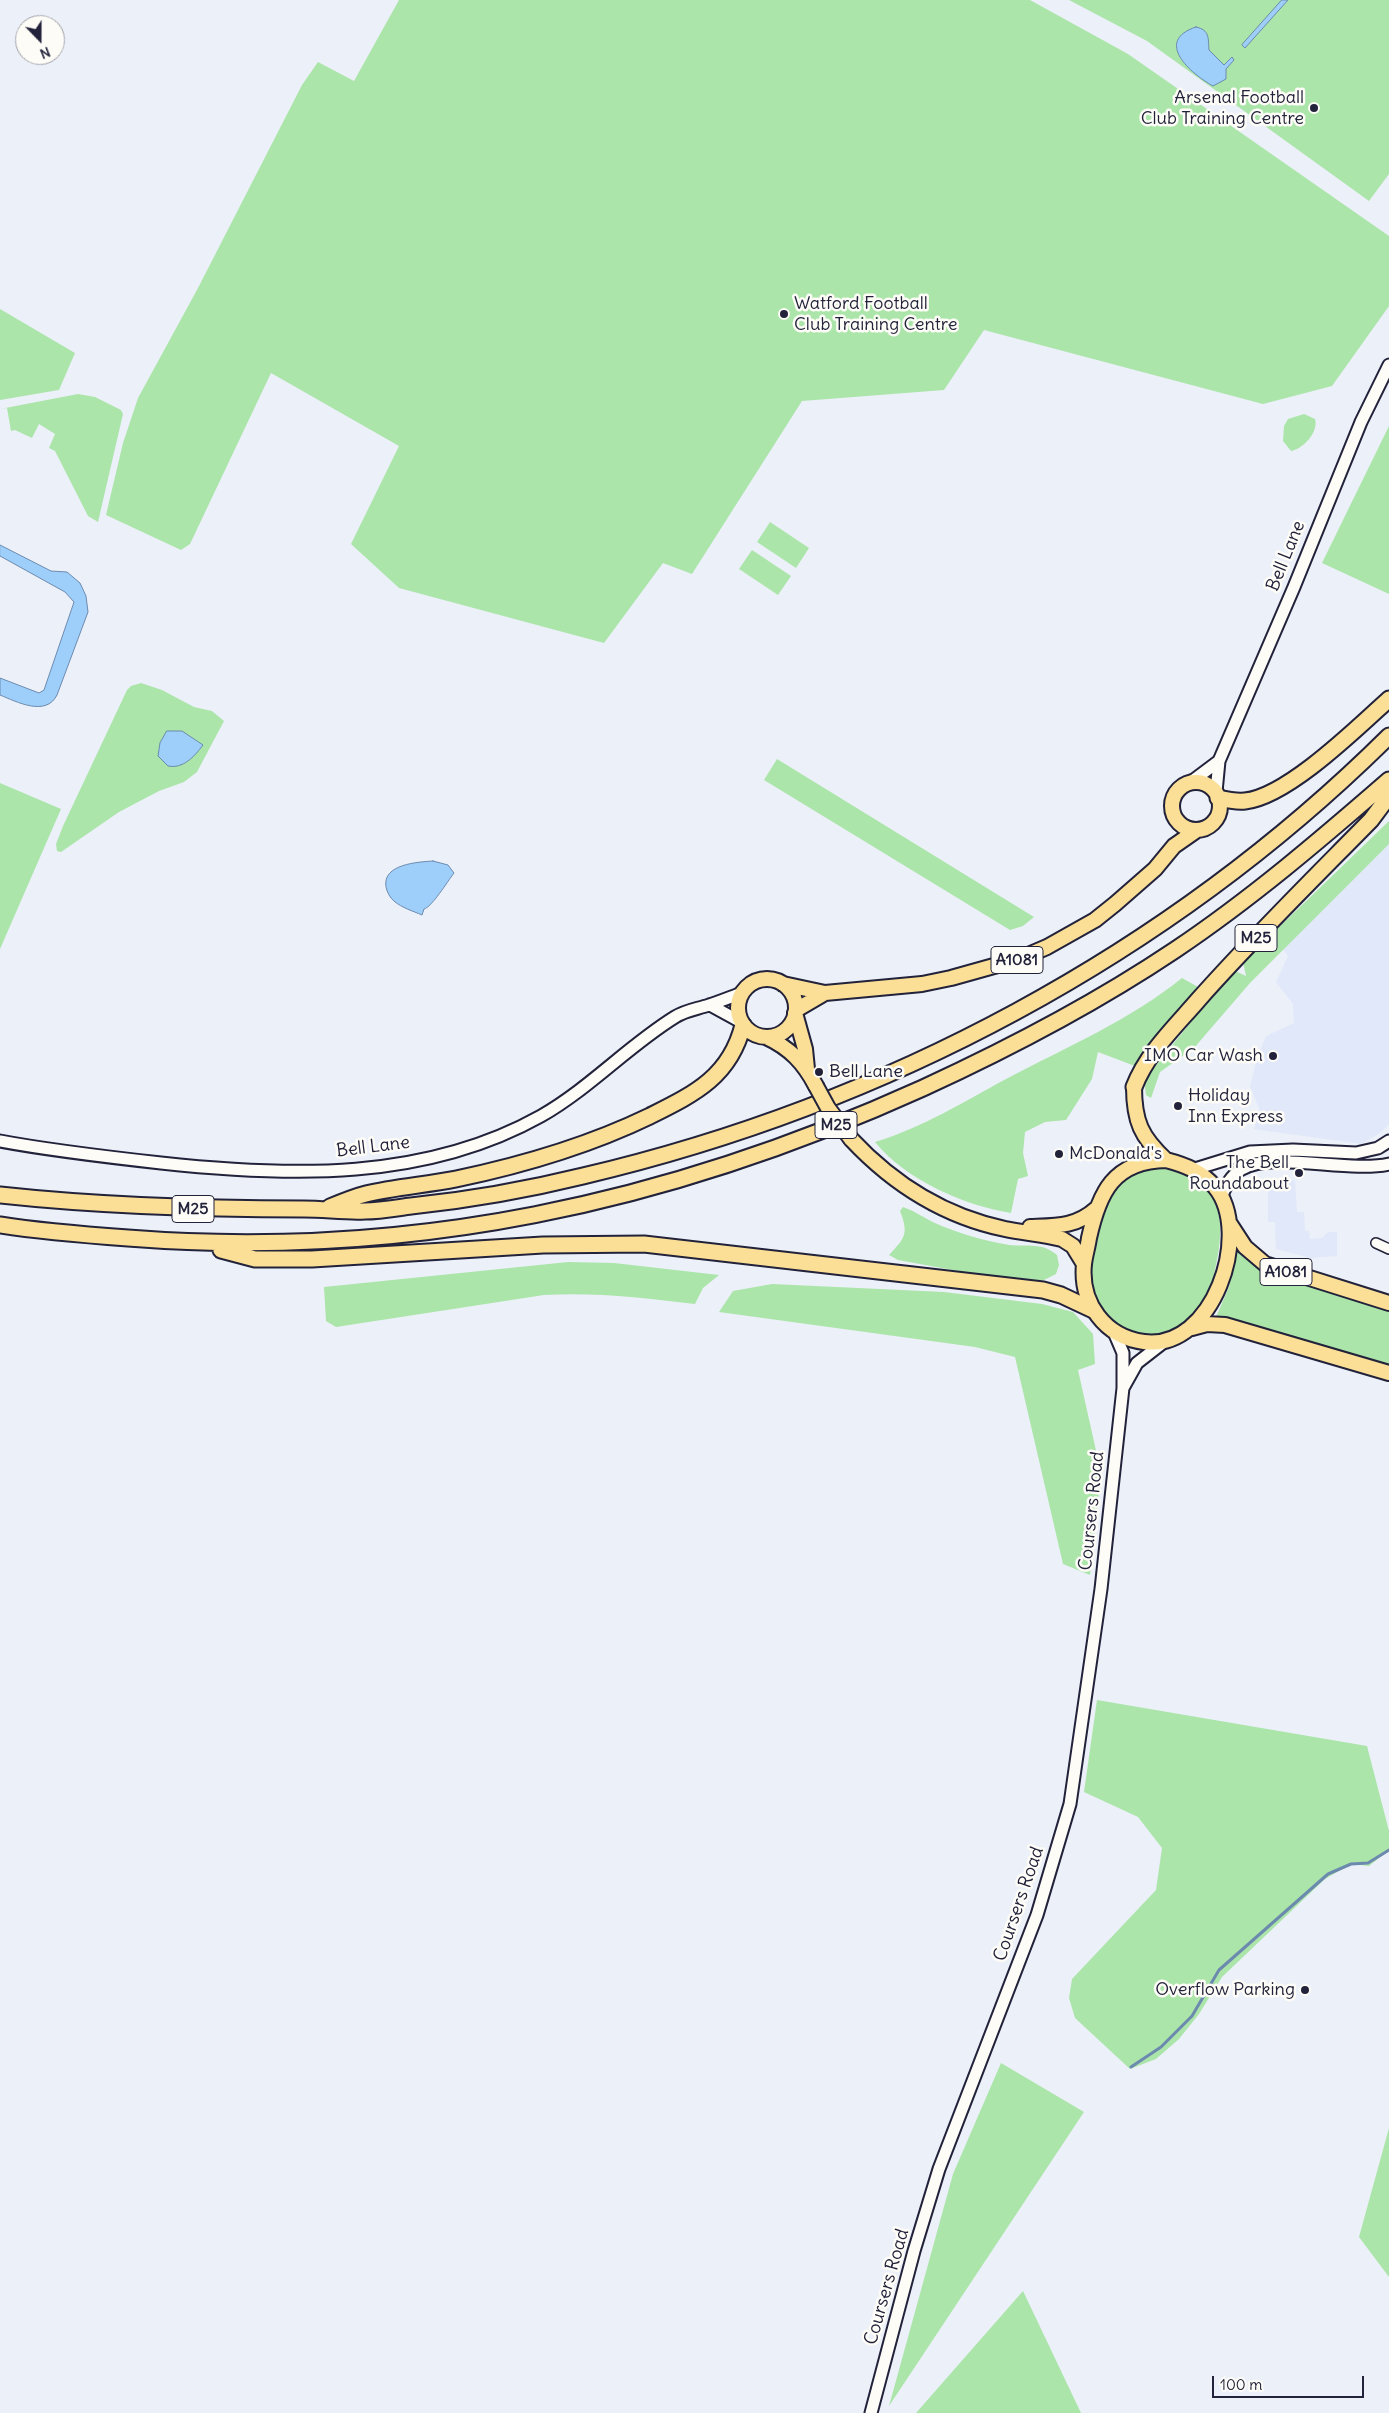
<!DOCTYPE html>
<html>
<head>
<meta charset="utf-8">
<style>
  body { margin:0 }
  #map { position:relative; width:1389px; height:2413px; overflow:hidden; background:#ecf0f8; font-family:Delius,sans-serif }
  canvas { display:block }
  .north { position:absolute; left:15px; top:15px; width:50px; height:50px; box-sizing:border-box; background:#fdfcf7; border:1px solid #a5a5ac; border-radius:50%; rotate:158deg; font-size:14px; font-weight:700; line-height:20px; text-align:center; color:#22223b }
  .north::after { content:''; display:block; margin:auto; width:18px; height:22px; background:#22223b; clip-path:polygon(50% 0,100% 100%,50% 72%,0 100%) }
  .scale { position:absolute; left:1212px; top:2376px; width:152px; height:22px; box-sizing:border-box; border:2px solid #22223b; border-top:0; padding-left:6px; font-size:15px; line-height:18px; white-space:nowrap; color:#22223b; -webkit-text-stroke:4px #fdfcf7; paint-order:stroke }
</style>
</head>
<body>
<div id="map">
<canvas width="1389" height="2413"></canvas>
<div class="north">N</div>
<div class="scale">100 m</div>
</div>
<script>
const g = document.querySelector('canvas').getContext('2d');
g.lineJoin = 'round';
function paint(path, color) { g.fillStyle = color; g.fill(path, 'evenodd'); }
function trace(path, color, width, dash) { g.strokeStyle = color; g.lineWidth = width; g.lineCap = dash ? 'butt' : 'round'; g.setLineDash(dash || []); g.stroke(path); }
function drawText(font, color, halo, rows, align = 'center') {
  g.font = font + ' Delius,sans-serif'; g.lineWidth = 5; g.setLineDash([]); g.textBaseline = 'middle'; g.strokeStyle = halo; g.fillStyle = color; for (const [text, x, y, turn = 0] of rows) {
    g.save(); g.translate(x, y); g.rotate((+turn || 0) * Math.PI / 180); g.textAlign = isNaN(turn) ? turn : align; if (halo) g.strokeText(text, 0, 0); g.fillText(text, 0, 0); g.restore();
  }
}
paint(new Path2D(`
  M1389 844V1124L1380 1133 1361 1144 1254 1129 1260 1111 1250 1086 1257 1059 1266 1036 1294 1023 1293 1004 1276 982 1288 956 1283 949Z
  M1295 1180 1297 1212H1304L1305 1231H1309L1310 1239 1322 1238 1328 1232H1337V1256L1311 1258 1276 1249 1275 1222H1268V1184Z`), '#e1e8f9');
paint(new Path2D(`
  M399 0H1030L1128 54 1389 236V306L1332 386 1263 404 984 330 944 390 802 401 692 574 663 563 604 643 399 588 351 544 399 446 271 373 190 544 181 550 106 515 123 443 138 398 198 288 302 85 318 62 354 81Z
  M1069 0H1389V174L1369 201 1147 41Z
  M0 309 75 353 59 390 0 400Z
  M78 394 95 397 121 410 123 414 98 522 88 516 55 451 49 448 55 434 39 424 32 438 15 430 11 431 7 408 0 409Z
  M1304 414 1315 419C1319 432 1303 449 1291 451L1283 441 1284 426 1288 419Z
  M1389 426V594L1322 563Z
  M770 522 809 548 796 568 757 542Z
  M752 550 791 576 778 595 739 569Z
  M141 683 162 690 194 707 212 711 224 721 197 772 184 782 159 791 119 812 61 852 57 851 56 844 63 826 127 690 131 686Z
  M777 759 1034 917 1023 926 1010 930 764 780Z
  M0 783 61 809 0 949Z
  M1389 821V844L1250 983 1194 1048 1160 1072 1151 1098 1146 1095 1144 1080 1233 970 1246 976 1243 962Z
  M1182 978 1198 987 1147 1045 1135 1066 1098 1052 1092 1079 1066 1120 1045 1122 1025 1132 1023 1153 1028 1176 1018 1179 1011 1213C963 1205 906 1180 875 1142 922 1128 965 1101 1008 1078 1067 1047 1130 1020 1182 978Z
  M1153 1168C1220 1171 1228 1215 1215 1270 1211 1288 1206 1308 1191 1321 1164 1345 1122 1338 1101 1309 1081 1280 1094 1207 1119 1184 1130 1174 1140 1170 1153 1168Z
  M903 1207C915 1211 924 1218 935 1223 957 1233 985 1241 1009 1245 1028 1247 1042 1242 1057 1255L1059 1265 1056 1274 1042 1281 980 1275 898 1260 889 1255C905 1238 909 1234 900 1211Z
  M1236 1249 1266 1272 1389 1310V1367L1269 1330 1216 1317 1229 1287Z
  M568 1262 614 1263 719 1275 703 1288 695 1304C645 1298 595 1292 544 1295L336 1327 326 1321 324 1287Z
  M772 1284 944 1292 1042 1304 1073 1312 1093 1334 1095 1364 1078 1370 1101 1473 1090 1575 1063 1564 1015 1357 975 1347 719 1312 733 1291Z
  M1097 1700 1367 1746 1389 1831V1850L1369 1866 1351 1864 1325 1879 1222 1977 1199 2014 1179 2039 1156 2059 1130 2069 1075 2018 1069 1998 1072 1979 1156 1890 1162 1848 1138 1817 1084 1792Z
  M1001 2063 1084 2112 889 2406 953 2174Z
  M1389 2128V2277L1359 2237Z
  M1023 2291 1081 2413H916Z`), '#abe5aa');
const water = new Path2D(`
  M1282 0H1288L1245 48 1242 45Z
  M1196 27C1210 30 1208 38 1209 50L1224 65 1232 57 1234 60 1226 69V79L1213 86C1191 74 1153 41 1196 27Z
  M0 545 51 571 67 572 80 583 86 596 88 612 57 695C46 717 17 702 0 695V678L39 693 44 690 74 602 65 592 0 556Z
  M167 731H182L203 745C194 757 183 769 168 766L158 756 160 743Z
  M433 861 448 865 454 873C447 882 432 907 424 909L422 915C413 911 402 908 394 901 390 898 387 892 386 887 382 864 418 862 433 861Z`);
paint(water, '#9ecffa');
trace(water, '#6c8aae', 1);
trace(new Path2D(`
  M1131 2067 1161 2047 1192 2016 1219 1970 1328 1874 1351 1864 1368 1863 1389 1850`), '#6c8aae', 3);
const street = new Path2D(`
  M1376 1243 1389 1249`);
const secondary = new Path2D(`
  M1191 782 1219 761
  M1216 792 1219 761 1294 587 1361 422 1389 365
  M710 1005 741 1022
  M0 1141C53 1151 107 1157 161 1163 290 1177 425 1181 541 1116 590 1088 628 1046 675 1017 686 1010 697 1009 709 1005 719 1002 731 997 742 993
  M1195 1169 1250 1152 1293 1150 1356 1153 1378 1148 1389 1141
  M1221 1197C1226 1186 1231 1175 1242 1169 1272 1151 1349 1173 1389 1164
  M1123 1388 1137 1363 1164 1342
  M871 2413 914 2251 939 2169 1037 1915 1070 1804 1101 1589 1123 1388V1353L1114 1332`);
const primary = new Path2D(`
  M1172 806a24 24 0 1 1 48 0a24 24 0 1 1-48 0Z
  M738 1008a29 29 0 1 1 58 0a29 29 0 1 1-58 0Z
  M783 984 825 993
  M796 1010 825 993 922 984 951 978 1019 959 1047 947 1095 920 1115 904 1155 869 1174 846 1197 830
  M795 1013 805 1049 807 1069
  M766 1037C790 1048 804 1063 816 1086
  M1134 1087C1134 1121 1141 1137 1166 1160
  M851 1139C894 1185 943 1216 1005 1229 1024 1233 1044 1234 1062 1239L1073 1246 1084 1264
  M1166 1160C1185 1165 1201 1171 1215 1187 1253 1233 1213 1351 1144 1342 1105 1337 1080 1303 1084 1264 1085 1255 1088 1246 1089 1238 1099 1193 1113 1161 1166 1160Z
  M1230 1224 1245 1247 1265 1264 1389 1303
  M1030 1227C1056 1226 1076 1227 1096 1209
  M1192 1328 1207 1324 1225 1325 1389 1373`);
const highway = new Path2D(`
  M1218 798C1227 800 1236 802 1245 801 1287 797 1357 728 1389 699
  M1134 1087C1147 1053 1175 1027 1199 999 1254 937 1313 879 1371 820L1389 796
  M0 1195C101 1206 202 1209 304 1209 325 1209 345 1212 365 1211 380 1211 396 1208 411 1206 469 1200 526 1190 583 1176 885 1105 1168 955 1389 736
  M330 1207C342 1202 354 1197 366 1194 395 1187 426 1185 456 1179 523 1165 588 1146 650 1116 694 1094 730 1077 743 1025
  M0 1225C43 1232 85 1235 128 1238 409 1260 667 1204 923 1088 1010 1048 1096 1003 1175 950 1251 899 1320 840 1389 780
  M221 1250 255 1259H312L543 1245 644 1244 1043 1290 1061 1295 1093 1310`);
trace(street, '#22223b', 12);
trace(secondary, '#22223b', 15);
trace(primary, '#22223b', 18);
trace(highway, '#22223b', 19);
trace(street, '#fdfcf7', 9);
trace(secondary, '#fdfcf7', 11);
trace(primary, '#fbdf96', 14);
trace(highway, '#fbdf96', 15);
const primaryBridge = new Path2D(`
  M816 1086 828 1108 851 1139`);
trace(primaryBridge, '#22223b', 18, []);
trace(primaryBridge, '#fbdf96', 14);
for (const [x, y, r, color] of [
  [1314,108,5,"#22223b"],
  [784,314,5,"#22223b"],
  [1273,1056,5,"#22223b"],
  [819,1072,5,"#22223b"],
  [1178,1106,5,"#22223b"],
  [1059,1154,5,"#22223b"],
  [1299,1173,5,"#22223b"],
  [1305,1990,5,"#22223b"]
]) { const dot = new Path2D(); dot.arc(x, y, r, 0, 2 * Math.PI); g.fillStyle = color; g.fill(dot); trace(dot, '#fdfcf7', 2); }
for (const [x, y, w] of [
  [1256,938,42],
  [1017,960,52],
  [836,1125,42],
  [193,1209,42],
  [1286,1272,52]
]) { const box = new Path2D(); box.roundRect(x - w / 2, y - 13.5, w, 27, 4); g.fillStyle = '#fdfcf7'; g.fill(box); trace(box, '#22223b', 1); }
drawText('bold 16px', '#22223b', null, [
  ["M25",1256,938],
  ["A1081",1017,960],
  ["M25",836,1125],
  ["M25",193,1209],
  ["A1081",1286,1272]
]);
drawText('18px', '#22223b', '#fdfcf7', [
  ["Arsenal Football",1304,98],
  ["Club Training Centre",1304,119],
  ["Watford Football",794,304,"left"],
  ["Club Training Centre",794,325,"left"],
  ["IMO Car Wash",1263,1056],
  ["Bell Lane",829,1072,"left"],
  ["Holiday",1188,1096,"left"],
  ["Inn Express",1188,1117,"left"],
  ["McDonald's",1069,1154,"left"],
  ["The Bell",1289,1163],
  ["Roundabout",1289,1184],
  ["Overflow Parking",1295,1990]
], 'right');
drawText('18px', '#22223b', '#fdfcf7', [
  ["Bell Lane",1286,556,-68],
  ["Bell Lane",373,1147,-7],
  ["Coursers Road",1092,1511,-84],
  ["Coursers Road",1019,1904,-71],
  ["Coursers Road",887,2287,-74]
]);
</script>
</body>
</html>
